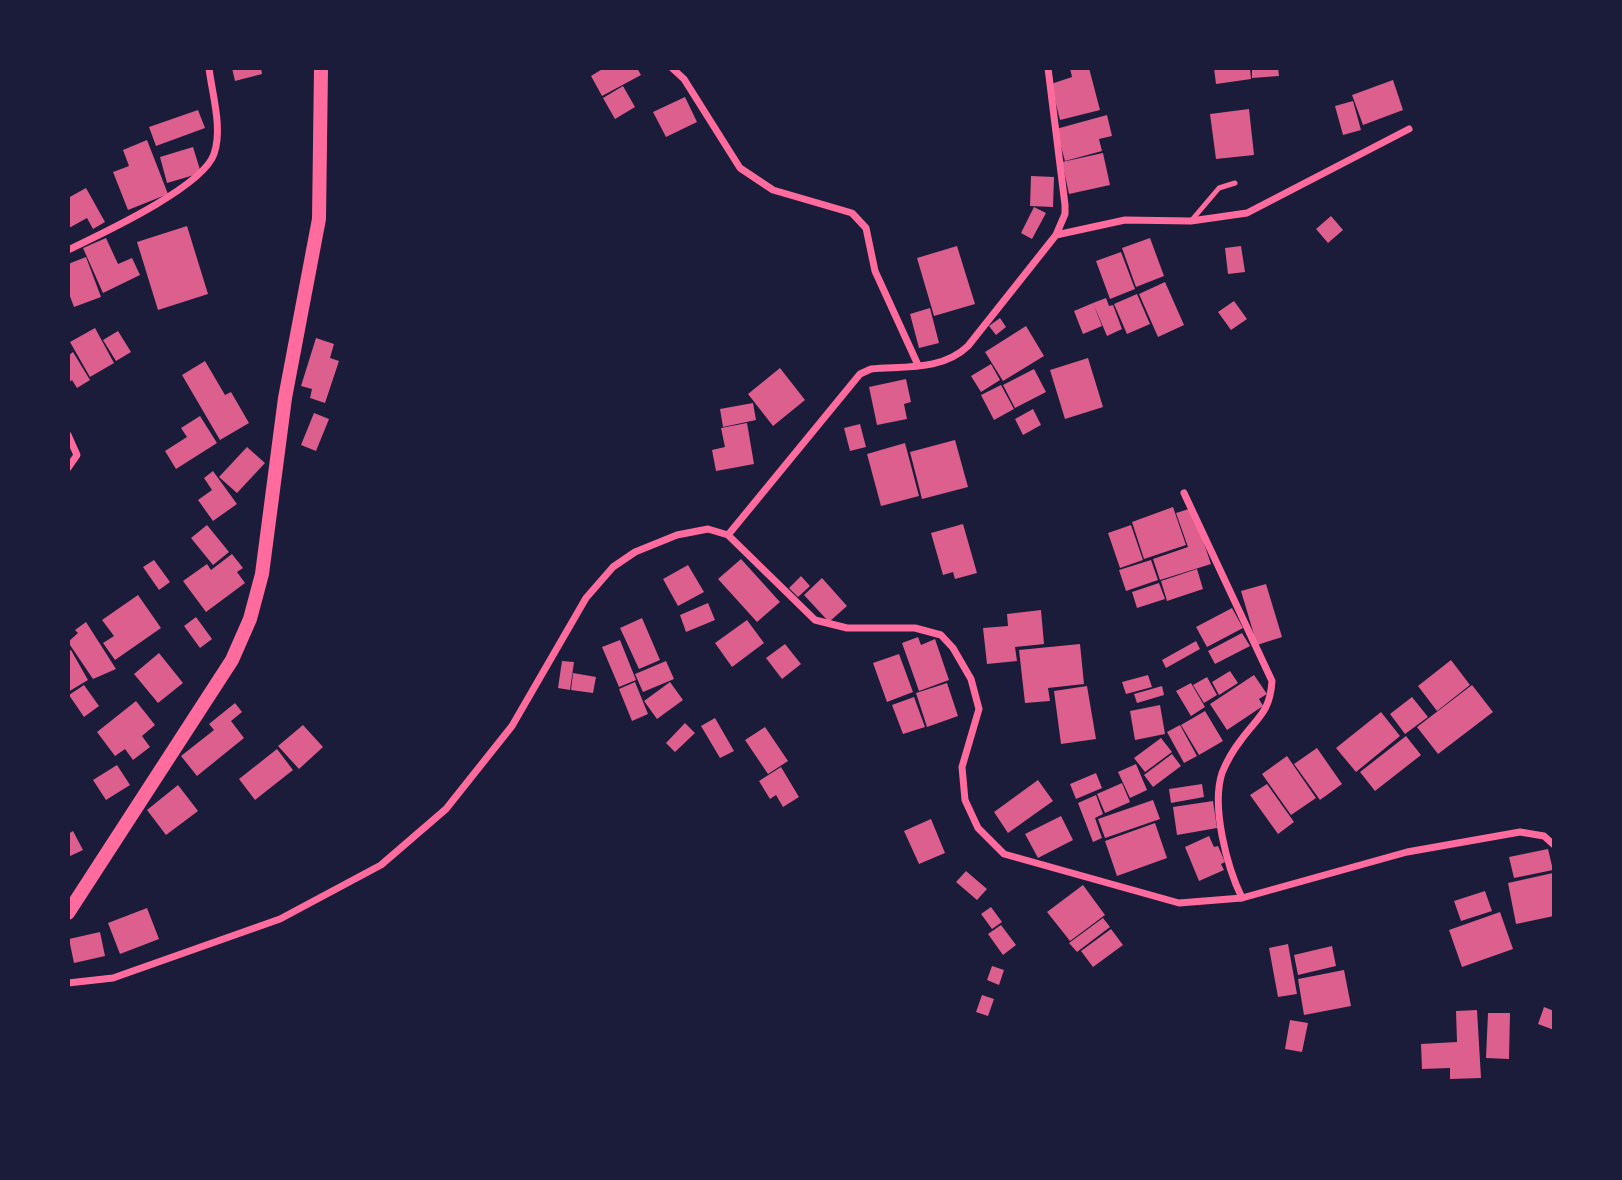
<!DOCTYPE html>
<html>
<head>
<meta charset="utf-8">
<style>
  body { margin:0 }
  #map { position:relative; width:1622px; height:1180px; overflow:hidden; background:#1b1b3a; font-family:"PT Sans",sans-serif }
  canvas { display:block }
  .frame { position:absolute; inset:0; border:70px solid #1b1b3a; pointer-events:none }
</style>
</head>
<body>
<div id="map">
<canvas width="1622" height="1180"></canvas>
<div class="frame"></div>
</div>
<script>
const g = document.querySelector('canvas').getContext('2d');
g.lineJoin = 'round';
function paint(path, color) { g.fillStyle = color; g.fill(path, 'evenodd'); }
function trace(path, color, width, dash) { g.strokeStyle = color; g.lineWidth = width; g.lineCap = dash ? 'butt' : 'round'; g.setLineDash(dash || []); g.stroke(path); }
paint(new Path2D(`
  M232 68H261L262 74 235 81Z
  M604 68H637L641 75 602 96 591 76Z
  M1070 68H1089L1100 110 1060 120 1051 84 1072 77Z
  M1214 68H1250L1251 79 1216 84Z
  M1252 68H1278L1279 76 1252 78Z
  M1393 80 1403 110 1363 125 1352 95Z
  M623 86 635 107 615 119 603 98Z
  M685 97 697 122 666 137 653 112Z
  M1353 101 1361 130 1343 135 1335 106Z
  M1249 109 1254 155 1216 159 1210 114Z
  M198 110 205 128 156 146 149 127Z
  M1107 115 1112 136 1099 139 1102 151 1065 161 1056 129Z
  M147 140 168 194 128 210 113 172 129 166 123 150Z
  M193 147 201 173 167 183 160 157Z
  M1103 153 1110 185 1069 194 1062 162Z
  M1031 176 1054 177 1053 207 1030 206Z
  M86 188 105 222 93 229 87 218 69 228 68 198Z
  M1034 207 1046 213 1032 239 1021 233Z
  M1331 216 1343 230 1328 243 1316 229Z
  M187 226 208 294 158 310 137 242Z
  M106 238 118 264 132 258 140 275 103 293 83 248Z
  M1150 238 1164 276 1136 287 1122 248Z
  M957 246 975 304 934 316 917 258Z
  M1241 246 1245 272 1228 274 1225 248Z
  M1121 252 1135 289 1110 299 1096 261Z
  M86 257 101 297 74 307 68 291V264Z
  M1165 282 1184 325 1158 337 1139 294Z
  M1137 294 1150 324 1127 334 1114 304Z
  M1106 298 1109 306 1113 305 1122 329 1107 336 1093 303Z
  M1234 301 1247 319 1231 330 1218 312Z
  M1093 303 1102 326 1083 334 1074 311Z
  M930 308 939 343 919 348 910 314Z
  M1000 318 1006 327 996 335 989 326Z
  M1026 326 1044 356 1003 381 985 352Z
  M95 328 114 363 90 377 70 342Z
  M118 331 131 352 116 361 103 340Z
  M316 338 334 344 330 358 339 361 325 403 310 398 312 389 301 386Z
  M73 352 90 380 77 388 72 380 68 383V356Z
  M1088 358 1103 407 1065 419 1050 370Z
  M205 361 225 395 231 392 249 423 220 440 182 375Z
  M991 364 1000 380 981 392 971 376Z
  M780 368 805 400 773 426 748 394Z
  M1034 369 1046 392 1015 408 1003 385Z
  M906 379 911 402 904 404 907 419 877 425 869 387Z
  M1001 385 1014 409 994 420 981 395Z
  M753 403 756 420 723 427 720 409Z
  M1033 409 1041 425 1023 435 1015 419Z
  M314 413 329 419 316 451 301 445Z
  M200 416 217 443 176 469 165 451 187 437 181 428Z
  M747 423 754 464 716 471 712 450 725 447 721 428Z
  M860 424 866 447 850 451 844 428Z
  M955 440 968 487 922 499 910 452Z
  M905 443 919 496 881 506 867 454Z
  M247 447 265 463 237 493 219 477Z
  M213 471 237 504 213 521 198 500 212 490 204 478Z
  M1173 507 1186 545 1144 559 1132 522Z
  M1192 508 1211 564 1160 580 1153 559 1188 547 1176 513Z
  M963 524 977 573 955 579 953 572 943 575 931 533Z
  M207 525 229 552 213 565 191 538Z
  M1131 525 1143 560 1120 568 1108 533Z
  M232 554 243 568 237 572 245 583 206 612 183 581 207 564 211 570Z
  M741 559 780 602 757 622 718 579Z
  M154 560 170 582 159 590 143 567Z
  M1151 560 1158 580 1126 591 1119 570Z
  M688 565 704 592 678 606 663 579Z
  M1197 569 1203 589 1167 601 1161 581Z
  M801 576 810 586 798 597 789 588Z
  M822 578 847 606 829 622 804 595Z
  M1159 583 1165 599 1137 608 1132 592Z
  M1266 584 1282 637 1257 645 1241 591Z
  M138 595 161 628 115 660 103 643 114 636 102 620Z
  M708 603 715 620 686 632 680 615Z
  M1232 608 1243 628 1207 647 1196 627Z
  M1041 610 1044 644 1015 647 1017 661 987 664 983 628 1008 626 1007 614Z
  M196 617 212 639 200 648 184 626Z
  M642 618 660 660 639 669 620 628Z
  M747 620 764 643 732 667 715 643Z
  M86 622 116 669 93 679 68 642 78 633 75 630Z
  M1242 633 1250 646 1215 664 1208 651Z
  M918 637 921 645 935 639 949 680 919 691 902 643Z
  M620 640 636 680 619 687 602 647Z
  M1196 641 1200 649 1166 668 1162 660Z
  M785 644 801 664 782 679 766 658Z
  M1080 644 1084 684 1048 688 1050 701 1025 703 1019 650Z
  M71 650 88 680 68 692V652Z
  M159 653 183 683 158 703 134 674Z
  M899 654 913 692 887 702 873 663Z
  M1451 660 1470 685 1437 711 1418 686Z
  M562 661 574 662 570 690 558 688Z
  M666 661 674 679 643 692 635 674Z
  M1230 671 1238 683 1219 695 1212 682Z
  M573 673 596 677 593 693 571 690Z
  M1148 675 1152 687 1126 694 1122 682Z
  M1254 675 1267 694 1259 699 1263 706 1227 730 1210 704Z
  M1207 677 1217 695 1204 703 1193 685Z
  M635 682 648 714 632 721 619 689Z
  M670 682 683 700 657 719 644 701Z
  M947 683 958 716 927 727 916 693Z
  M1191 683 1205 707 1191 716 1176 691Z
  M84 685 99 706 84 717 69 695Z
  M1472 685 1493 712 1438 754 1417 727Z
  M1087 686 1096 739 1061 744 1054 691Z
  M1162 686 1164 695 1137 703 1134 694Z
  M914 697 925 727 903 734 892 705Z
  M1412 697 1428 717 1405 734 1390 714Z
  M136 701 155 725 142 736 150 747 133 760 125 749 115 756 97 732Z
  M235 703 242 712 231 721 244 738 197 776 181 756 214 730 209 724Z
  M1160 705 1165 734 1135 740 1130 711Z
  M1205 711 1223 741 1199 755 1181 725Z
  M1381 712 1400 736 1356 772 1336 748Z
  M715 718 734 751 720 758 701 726Z
  M685 723 695 733 675 752 666 743Z
  M303 725 323 747 299 769 278 746Z
  M1180 725 1197 756 1184 763 1167 732Z
  M765 727 788 761 768 774 745 740Z
  M1406 736 1421 755 1375 791 1360 772Z
  M1161 738 1172 752 1145 772 1134 758Z
  M1317 748 1342 784 1320 800 1294 764Z
  M277 749 293 770 255 800 239 779Z
  M1172 754 1181 766 1153 787 1144 775Z
  M1287 756 1316 798 1291 815 1262 774Z
  M1136 764 1147 790 1130 798 1118 772Z
  M117 765 130 785 106 800 93 780Z
  M781 767 799 797 783 807 776 795 770 799 759 781Z
  M1096 773 1102 788 1076 799 1070 784Z
  M1038 780 1053 801 1008 833 994 812Z
  M1122 783 1130 802 1105 813 1097 794Z
  M1202 784 1204 797 1171 803 1169 789Z
  M1267 784 1294 822 1278 834 1250 795Z
  M178 785 198 811 166 835 147 810Z
  M1096 795 1103 814 1095 818 1102 838 1093 842 1078 803Z
  M1153 800 1160 819 1105 838 1098 819Z
  M1213 801 1217 828 1177 835 1173 807Z
  M1061 816 1073 840 1038 858 1025 834Z
  M931 819 945 853 919 864 904 831Z
  M1155 823 1167 858 1117 876 1105 841Z
  M73 831 83 850 68 857V834Z
  M1209 836 1214 847 1218 846 1225 862 1221 864 1224 870 1199 881 1185 847Z
  M1548 849 1553 870 1514 878 1509 857Z
  M966 871 987 889 977 900 956 882Z
  M1553 873 1554 916 1516 924 1508 883Z
  M1083 885 1105 915 1070 941 1047 912Z
  M1485 891 1492 911 1461 921 1454 901Z
  M991 907 1002 922 992 929 981 914Z
  M147 908 159 939 120 954 108 923Z
  M1500 912 1513 949 1462 967 1449 930Z
  M1103 918 1110 927 1077 952 1069 943Z
  M1001 925 1016 945 1003 955 988 934Z
  M1111 929 1123 945 1093 967 1081 951Z
  M100 932 105 956 74 963 69 939Z
  M1288 944 1297 994 1278 997 1269 948Z
  M1332 946 1336 966 1298 975 1294 955Z
  M992 966 1004 970 999 985 987 980Z
  M1344 970 1351 1006 1304 1015 1298 979Z
  M982 995 994 999 988 1016 976 1012Z
  M1544 1007 1554 1011V1030L1538 1024Z
  M1477 1010 1481 1078 1450 1079V1068L1422 1069 1421 1044 1457 1042 1456 1011Z
  M1488 1013H1510L1509 1059 1486 1058Z
  M1290 1020 1308 1023 1302 1052 1285 1049Z`), '#dd5f8e');
trace(new Path2D(`
  M1191 221 1219 188 1235 183`), '#ff6b9d', 5);
trace(new Path2D(`
  M672 68 684 79 740 168 773 190 852 213 866 228 875 271 918 365
  M1056 235 1125 220 1191 221 1247 213 1409 129
  M68 250C101 234 203 187 214 154 223 128 212 94 209 68
  M68 435 77 455 68 468
  M1184 493 1272 681C1270 712 1258 717 1241 740 1234 749 1226 763 1222 773 1211 807 1227 867 1242 898
  M728 535 860 374 871 369C904 366 942 371 968 346L1056 235 1065 214V205L1048 68
  M68 983 113 978 280 919 381 865 446 809 512 726 586 598 613 567 635 552 677 535 708 529 728 535 815 620 847 628H915L941 635 953 648 971 679 979 709 962 767 965 800 978 828 1004 854 1179 903 1242 898 1407 852 1520 832 1544 836 1554 845`), '#ff6b9d', 7);
trace(new Path2D(`
  M68 913 232 660 250 619 262 574 285 398 319 219 321 68`), '#ff6b9d', 14);
</script>
</body>
</html>
